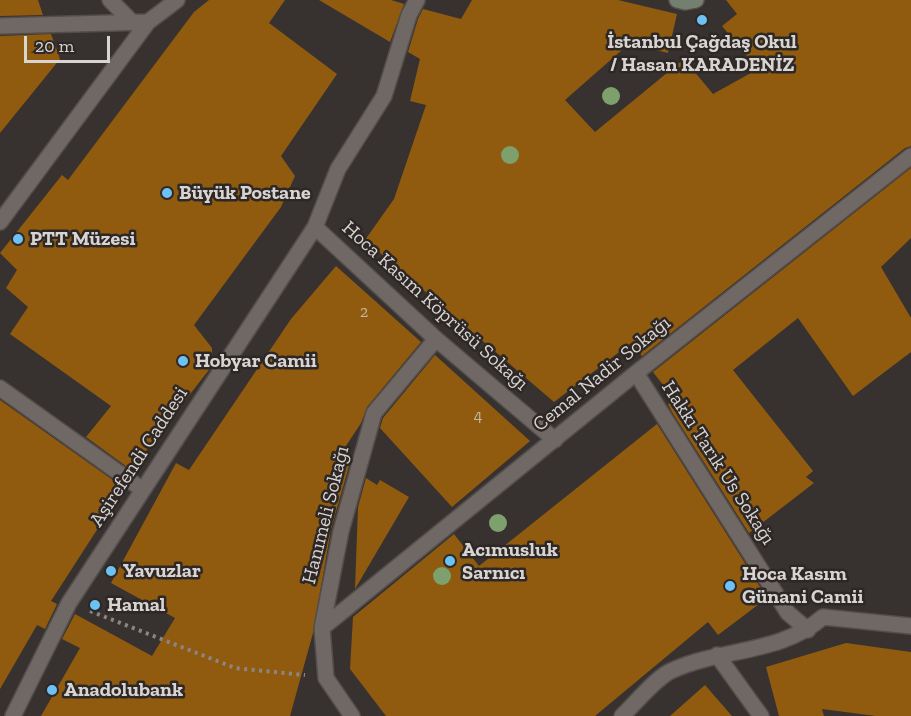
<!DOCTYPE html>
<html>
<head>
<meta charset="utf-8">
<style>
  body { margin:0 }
  #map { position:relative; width:911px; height:716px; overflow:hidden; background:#37322f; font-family:"Zilla Slab",serif }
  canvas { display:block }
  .scale { position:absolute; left:24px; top:36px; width:86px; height:27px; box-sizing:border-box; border:3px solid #d8d4d2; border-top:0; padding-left:8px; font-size:18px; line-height:21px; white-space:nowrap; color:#d8d4d2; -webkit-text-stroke:4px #2d2825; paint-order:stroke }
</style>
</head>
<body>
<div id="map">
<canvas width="911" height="716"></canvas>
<div class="scale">20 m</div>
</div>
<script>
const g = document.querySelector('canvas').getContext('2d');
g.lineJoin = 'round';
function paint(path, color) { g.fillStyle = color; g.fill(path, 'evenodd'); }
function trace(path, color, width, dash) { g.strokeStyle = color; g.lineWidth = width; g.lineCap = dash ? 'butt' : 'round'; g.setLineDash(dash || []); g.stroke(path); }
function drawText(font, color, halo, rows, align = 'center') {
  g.font = font + ' "Zilla Slab",serif'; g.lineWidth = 5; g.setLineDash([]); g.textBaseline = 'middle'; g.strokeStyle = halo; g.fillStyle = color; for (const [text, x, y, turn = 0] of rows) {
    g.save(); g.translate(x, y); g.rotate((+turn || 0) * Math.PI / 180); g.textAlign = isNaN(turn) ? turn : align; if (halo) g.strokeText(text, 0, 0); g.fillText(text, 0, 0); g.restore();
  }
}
paint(new Path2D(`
  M0 0H38L43 15 0 16Z
  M209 0H285L269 23 337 74 281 156 295 176 281 207 194 325 212 348V366L148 448 134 472 86 437 111 406 10 334 28 307 6 288 17 270 0 253 62 175 68 180 194 12Z
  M319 0H391L404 4 390 42Z
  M472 0H618L677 14 668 53 640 46 623 49 565 100 595 132 684 59 713 94 758 69 722 26 737 14 726 0H911V146L905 148 642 356 631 343 554 402 365 240 394 199 426 105 410 101 420 59 408 52 418 19 423 9 461 19Z
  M51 34 60 59 0 133V36Z
  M911 168V238L881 267 911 318V352L853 396 798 318 733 370 813 471 806 477 814 483 749 533 672 412 668 404 674 399 653 372Z
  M336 266 421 342 367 407 361 423 338 458 349 466 331 529 313 633 290 716H41L80 648 62 639 75 614 152 656 175 618 111 583 176 463 189 470 291 319Z
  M435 355 530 441 452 507 380 428 383 418Z
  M0 400 124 488 51 601 57 604 45 629 37 625 0 689Z
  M657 424 767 598 718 635 708 622 595 716H386L350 669 353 617 454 534 479 566Z
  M366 478 377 485 380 480 409 497 355 589 358 507Z
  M846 643 911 652V716H876L822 709 824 716H779L766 667Z
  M705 685 732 716H670Z`), '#915b0f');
const pedestrian = new Path2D(`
  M110 0 133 23
  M0 26 148 22
  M0 222 148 22 177 0
  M315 227 436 339 555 440
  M636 373 788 613 808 630
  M0 388 143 490
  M322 628 636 373 911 156
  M13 716 69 603 315 227 338 169 384 96 409 15 417 0
  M352 716 326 678 322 628 341 531 374 413 436 339`);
const minor = new Path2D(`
  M717 655 761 716
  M622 716C635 704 657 676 673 670 722 648 781 654 823 617L911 626`);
const secondary = new Path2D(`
  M677 0 685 2 696 0`);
trace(pedestrian, '#534e4b', 18);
trace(minor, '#534e4b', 18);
trace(secondary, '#534e4b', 18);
trace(new Path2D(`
  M90 611 235 668 305 675`), '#8b8684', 4, [3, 4.5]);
trace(pedestrian, '#6f6865', 15);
trace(minor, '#6f6865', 15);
trace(secondary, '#74806f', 15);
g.fillStyle = '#7da06c';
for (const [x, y] of [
  [611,96],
  [510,155],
  [498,523],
  [442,576]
]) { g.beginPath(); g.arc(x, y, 9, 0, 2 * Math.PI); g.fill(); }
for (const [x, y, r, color] of [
  [702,20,6,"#6dc2f3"],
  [167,193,6,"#6dc2f3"],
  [18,239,6,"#6dc2f3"],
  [183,361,6,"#6dc2f3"],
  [450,561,6,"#6dc2f3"],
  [111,571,6,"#6dc2f3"],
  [730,586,6,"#6dc2f3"],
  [95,605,6,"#6dc2f3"],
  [52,690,6,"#6dc2f3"]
]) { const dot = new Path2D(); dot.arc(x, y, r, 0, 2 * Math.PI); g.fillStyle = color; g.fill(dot); trace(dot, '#2d2825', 2); }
drawText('16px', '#c6b6a1', null, [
  ["2",364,312],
  ["4",478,416]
]);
drawText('bold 20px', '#d8d4d2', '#2d2825', [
  ["İstanbul Çağdaş Okul",702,42,"center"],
  ["/ Hasan KARADENİZ",702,65,"center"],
  ["Büyük Postane",179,193],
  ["PTT Müzesi",30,239],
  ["Hobyar Camii",195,361],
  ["Acımusluk",462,550],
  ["Sarnıcı",462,573],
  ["Yavuzlar",123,571],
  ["Hoca Kasım",742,574],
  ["Günani Camii",742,597],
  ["Hamal",107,605],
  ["Anadolubank",64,690]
], 'left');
drawText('20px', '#d8d4d2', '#2d2825', [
  ["Hoca Kasım Köprüsü Sokağı",435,306,42],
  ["Cemal Nadir Sokağı",602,374,-39],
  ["Aşirefendi Caddesi",139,457,-57],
  ["Hakkı Tarık Us Sokağı",718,463,57],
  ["Hanımeli Sokağı",326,515,-76]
]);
</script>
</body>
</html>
